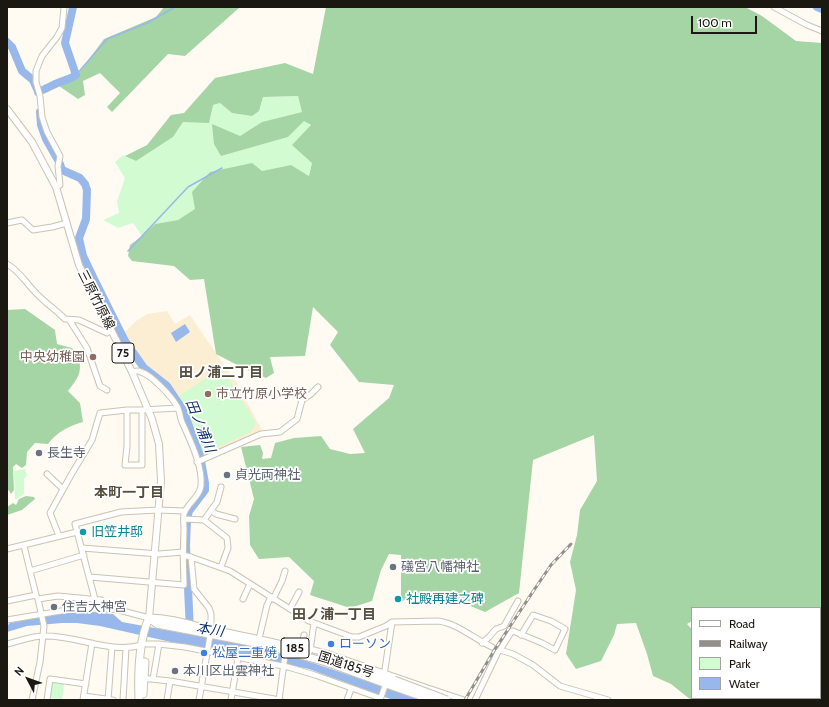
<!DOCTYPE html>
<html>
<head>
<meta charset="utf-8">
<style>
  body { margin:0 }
  #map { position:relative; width:829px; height:707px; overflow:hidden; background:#fffbf3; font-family:Cabin,sans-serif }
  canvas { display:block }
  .frame { position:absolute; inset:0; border:8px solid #1b1811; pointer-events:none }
  .legend { position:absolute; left:691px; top:607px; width:130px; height:92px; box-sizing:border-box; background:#fff; border:1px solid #a4a3a0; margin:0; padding:5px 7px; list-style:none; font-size:12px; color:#1b1811 }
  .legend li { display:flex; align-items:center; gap:8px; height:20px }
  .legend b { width:20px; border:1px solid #a4a3a0 }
  .north { position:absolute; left:8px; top:659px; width:40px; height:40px; -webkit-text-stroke:3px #fff; paint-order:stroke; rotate:311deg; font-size:11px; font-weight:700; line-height:16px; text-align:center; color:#1b1811 }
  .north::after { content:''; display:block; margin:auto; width:14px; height:18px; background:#1b1811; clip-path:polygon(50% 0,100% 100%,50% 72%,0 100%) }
  .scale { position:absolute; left:691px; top:16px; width:66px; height:18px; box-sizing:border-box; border:2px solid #1b1811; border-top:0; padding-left:5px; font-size:12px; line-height:14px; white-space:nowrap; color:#1b1811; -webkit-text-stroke:3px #fff; paint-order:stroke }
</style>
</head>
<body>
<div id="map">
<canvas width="829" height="707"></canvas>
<div class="frame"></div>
<ul class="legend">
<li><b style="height:5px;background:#fff"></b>Road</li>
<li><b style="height:5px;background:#949089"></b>Railway</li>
<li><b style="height:11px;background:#d2fbd2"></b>Park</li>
<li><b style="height:11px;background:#98b8eb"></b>Water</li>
</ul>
<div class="north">N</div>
<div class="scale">100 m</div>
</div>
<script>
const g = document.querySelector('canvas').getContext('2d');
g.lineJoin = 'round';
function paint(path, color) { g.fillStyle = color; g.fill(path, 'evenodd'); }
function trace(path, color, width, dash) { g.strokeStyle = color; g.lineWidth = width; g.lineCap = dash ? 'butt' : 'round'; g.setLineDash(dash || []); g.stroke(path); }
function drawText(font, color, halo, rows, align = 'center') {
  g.font = font + ' Cabin,"Noto Sans JP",sans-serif'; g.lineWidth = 3.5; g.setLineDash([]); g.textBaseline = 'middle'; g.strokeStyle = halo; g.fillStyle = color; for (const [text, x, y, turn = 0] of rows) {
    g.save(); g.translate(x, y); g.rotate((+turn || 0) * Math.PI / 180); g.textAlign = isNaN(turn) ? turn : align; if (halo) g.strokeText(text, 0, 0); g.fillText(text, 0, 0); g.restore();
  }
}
paint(new Path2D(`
  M167 311 175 324 190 315 222 362 235 380 263 432 201 458 191 424 181 404 166 384 143 364 126 342 123 334 136 321 147 314Z`), '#fbeed3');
paint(new Path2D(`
  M298 96 302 112 262 122 240 136 221 156 288 137 304 120 311 126 312 163 309 176 291 165 262 171 178 220 155 224 142 236 133 223 118 228 103 220 119 213 117 201 125 178 115 162 123 155 136 161 173 137 183 122 213 105 220 103 232 113 259 111 263 97Z
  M222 368 256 423 251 432 203 454 194 425 179 396Z
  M25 469 27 476 24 479V494L17 499H15L14 471Z
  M51 682 64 684 62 699 49 698Z`), '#d2fbd2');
paint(new Path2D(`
  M164 7H240L185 56 168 54 112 112 107 107 120 93 100 73 83 81 85 95 78 99 59 86 75 78 104 39 156 17Z
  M326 7H745L762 16 796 41 822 43V652L820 653V608H692V621L687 624 692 629V698H702L691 700 671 684 653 676 647 654 636 623 617 624 614 635 601 661 576 669 566 654 576 590 570 562 577 535 580 510 597 481 594 435 533 460 519 593 485 612 439 593 401 601V555L389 554 381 570 372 601 350 608 310 595 314 581 289 557 259 559 250 545 249 516 254 499 241 447 260 445 263 453 262 459 271 458 275 443 294 438 321 436 330 449 350 454 365 453 353 429 389 398 394 385 359 382 330 345 338 332 313 307 305 356 270 357 274 373 266 378 245 369 216 354 204 279 190 280 174 266 132 261 128 256 130 245 142 236 155 224 178 220 195 209 192 192 210 172 252 163 262 171 291 165 309 176 312 163 292 145 311 125 304 121 288 137 221 156 214 144 212 124 240 136 262 122 302 112 298 96 263 97 259 111 252 116 232 113 220 103 213 105 209 123 183 122 173 137 136 161 125 156 147 145 171 115 184 113 215 78 285 63 313 74Z
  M25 309 55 330 57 344 72 348 79 352C81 374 81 374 68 391L80 403 83 422C69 426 57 432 48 444L35 443 27 452 26 465 22 468 16 464 13 467 14 490 11 494 7 488V310Z
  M26 496 34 497 35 499 22 510 7 515V507L13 503 16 505 19 499Z`), '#a5d4a5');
paint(new Path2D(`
  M185 324 190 332 176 342 171 333Z
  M83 611 113 614 122 622 242 644 304 660 391 689 432 692 455 700H393L309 669 229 653 171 642 100 626 77 623H62L27 626 7 632V626L10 623 43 616Z`), '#98b8eb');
trace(new Path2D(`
  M76 75 107 39 147 23 175 7
  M128 251 188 187 222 168`), '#98b8eb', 1.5);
trace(new Path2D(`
  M817 7 822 9
  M7 42 12 47 22 71 33 80 38 91
  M38 92C46 89 52 85 60 82 67 79 69 80 76 75L65 43 73 7
  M40 112 41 125 46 139 58 160
  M60 164 62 170 80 178 85 184 87 190 86 219 79 238 83 256 94 279 125 341 144 368 167 386 183 410 200 456 205 483V490L189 511 187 519 186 545 190 631`), '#98b8eb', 8);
const minor = new Path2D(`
  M774 7 807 25 822 31
  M56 187 60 185 58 166 60 156 47 132 42 117 40 96 36 82V71L42 56 57 37 62 28 64 7
  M7 223 22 220 33 230 52 227 67 223
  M7 264C21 272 27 285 39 296 47 304 57 311 65 319L79 320 107 333 111 330
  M70 321 87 348 100 386 107 390
  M127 410H142
  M197 462 261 434 280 432 297 419 302 400 311 394 318 387
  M47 474 63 489
  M211 510 216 514 235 519
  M184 519 204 520 217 502 221 487
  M204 520 227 538 228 548 221 567
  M59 536 50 513 71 475 92 440 100 413 127 410V446L125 465H142V410L178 408
  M24 546 36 595 38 599 44 626 40 662 32 700
  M82 548 159 554 183 552
  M7 549 77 532
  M183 555 191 557 230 571 309 621 352 637H359L386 626 392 622 438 621C457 623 474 639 492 647
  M191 557 194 589 209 608 211 614V630L199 700
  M30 571 84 555
  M90 577 184 585C183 566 183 548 184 530 184 525 183 519 184 514 187 503 200 497 201 486 203 466 190 440 182 422 180 418 180 412 178 408 173 398 152 375 141 372 138 370 136 371 132 372
  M38 599 58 596 101 600 109 608
  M243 599 250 584
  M273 599 282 581 285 571
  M7 601 36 595
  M97 607 75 524 121 512 158 510 185 511
  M290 609 299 592
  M7 620 85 607 119 610 149 618
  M259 639 267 605 271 597
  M482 643 489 637 496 629 504 626 518 601
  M7 644C19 641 32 636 44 636 77 635 109 654 142 645
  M147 644H159L185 647 288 667 315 675 377 697 380 700
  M291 644 329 654 428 688
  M302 646 304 635
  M500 650 512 631H513L542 643 555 650 565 629 551 621 533 615 521 635
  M310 651 314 623
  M384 676 392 622
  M141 678 170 681 280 700
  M153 679 159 644
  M427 689 428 688 464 700
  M84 696 113 700
  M47 700 50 679 86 684
  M83 700 92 643
  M108 700 112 647
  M123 700 126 648
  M167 700 170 681
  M231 700 238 658
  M279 700 286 648
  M347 700 351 689
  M380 700 385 686
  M475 700 498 652 500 650 513 654 533 665 560 686 608 700`);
const major = new Path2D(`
  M7 109 32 142 56 187 79 265 132 372 152 419 159 444 161 481 149 618`);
const highway = new Path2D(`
  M149 618 157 624 261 644 326 662 392 686
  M149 618C171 618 191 625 212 630 245 637 277 642 308 652
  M367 672 394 680
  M143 694 145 662
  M139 700C138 676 139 640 149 618`);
trace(minor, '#ccc3b0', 7);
trace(major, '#ccc3b0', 8);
trace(highway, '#ccc3b0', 9);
trace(minor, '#fff', 5);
trace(major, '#fff', 6);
trace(highway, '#fff', 7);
const rail = new Path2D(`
  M465 700 495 649 534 590 551 565 571 544`);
trace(rail, '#949089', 3);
trace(rail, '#fff', 1.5, [4.5]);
const highwayBridge = new Path2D(`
  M394 680 447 700
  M392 686 432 700`);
trace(highwayBridge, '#ccc3b0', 9, []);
trace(highwayBridge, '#fff', 7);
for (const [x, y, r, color] of [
  [93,357,4,"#8d6e63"],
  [208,394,4,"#8d6e63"],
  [39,453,4,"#6b7280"],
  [227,475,4,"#6b7280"],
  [83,532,4,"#0f9aa8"],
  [393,567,4,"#6b7280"],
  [398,599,4,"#0f9aa8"],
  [54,607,4,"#6b7280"],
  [331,644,4,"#3f7fe0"],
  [204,653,4,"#3f7fe0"],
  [175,671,4,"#6b7280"]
]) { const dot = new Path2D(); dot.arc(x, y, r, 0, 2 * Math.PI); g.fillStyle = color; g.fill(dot); trace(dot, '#fff', 1.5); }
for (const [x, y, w] of [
  [123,353,22],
  [295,648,28]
]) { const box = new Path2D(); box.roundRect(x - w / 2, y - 10, w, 20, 3); g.fillStyle = '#fff'; g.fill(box); trace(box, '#1b1811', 1); }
drawText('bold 12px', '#1b1811', null, [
  ["75",123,353],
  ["185",295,648]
]);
drawText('13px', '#1b1811', '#fff', [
  ["三原竹原線",96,300,63],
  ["国道185号",346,665,18]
]);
drawText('13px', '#785e54', '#fff', [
  ["中央幼稚園",85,357],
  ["市立竹原小学校",216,394,"left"]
], 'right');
drawText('13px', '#5b616d', '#fff', [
  ["長生寺",47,453],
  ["貞光両神社",235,475],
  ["礒宮八幡神社",401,567],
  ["住吉大神宮",62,607],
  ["本川区出雲神社",183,671]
], 'left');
drawText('13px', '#0d838f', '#fff', [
  ["旧笠井邸",91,532],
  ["社殿再建之碑",406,599]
], 'left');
drawText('13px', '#366cbe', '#fff', [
  ["ローソン",339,644],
  ["松屋二重焼",212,653]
], 'left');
drawText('bold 14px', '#564e3e', '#fff', [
  ["田ノ浦二丁目",221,373],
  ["本町一丁目",129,493],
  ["田ノ浦一丁目",334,615]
]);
drawText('italic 14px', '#0b316c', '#fff', [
  ["田ノ浦川",200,426,68],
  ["本川",210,630,9]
]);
</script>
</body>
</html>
